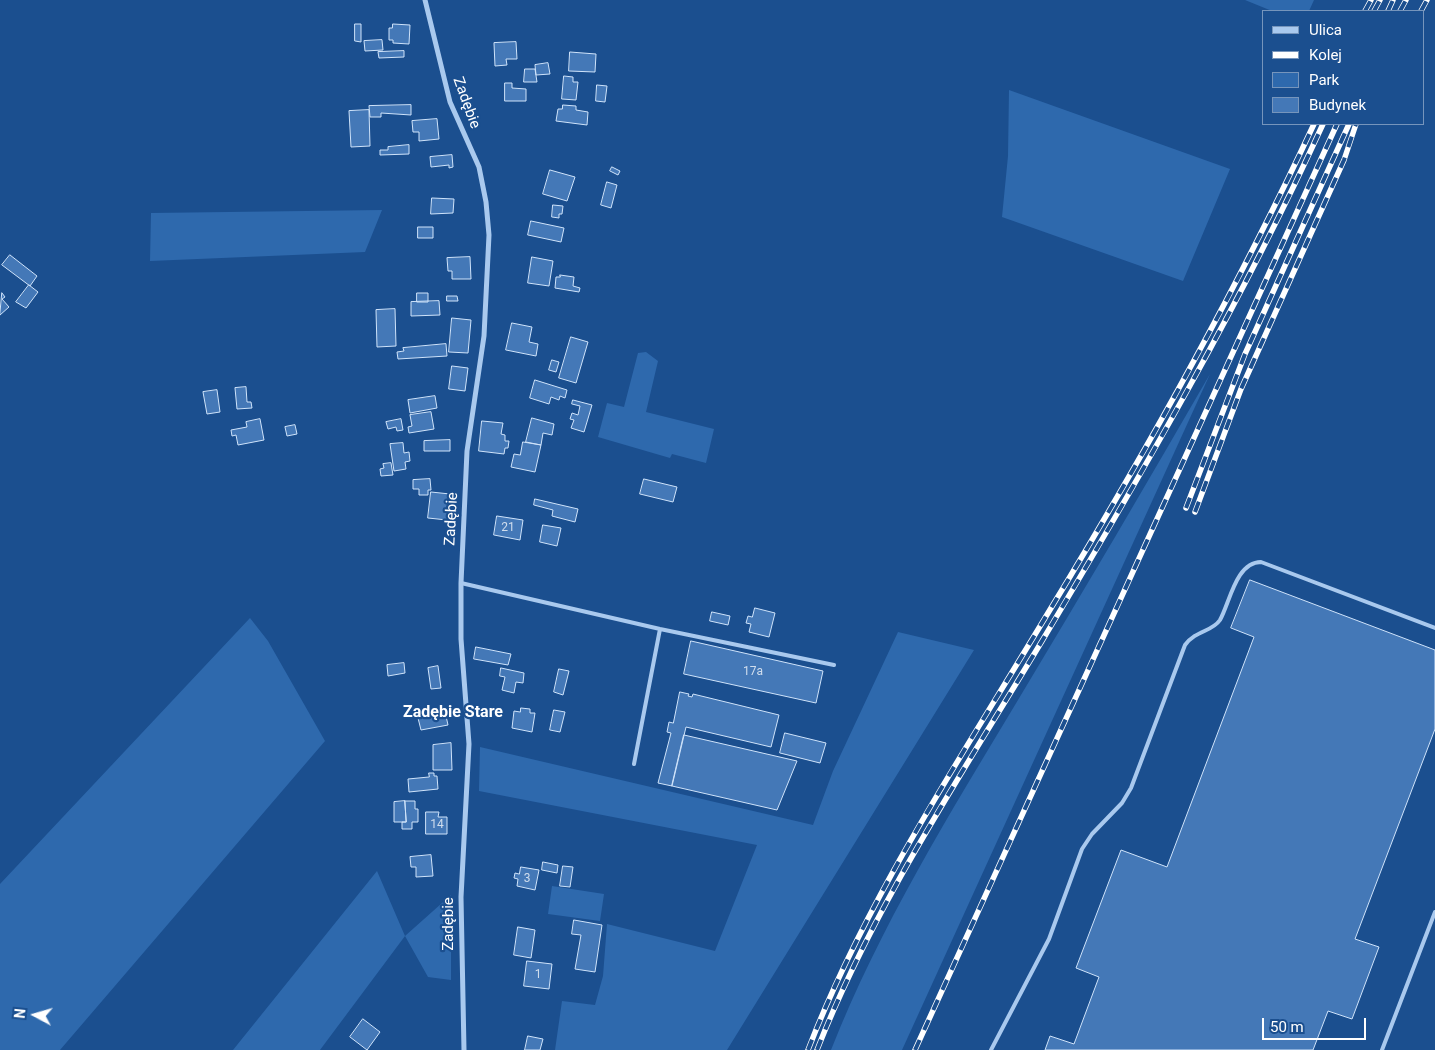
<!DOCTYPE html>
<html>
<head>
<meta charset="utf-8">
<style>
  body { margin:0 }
  #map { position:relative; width:1435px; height:1050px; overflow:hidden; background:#1b4f8f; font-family:Roboto,sans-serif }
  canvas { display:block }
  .legend { position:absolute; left:1262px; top:10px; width:162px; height:115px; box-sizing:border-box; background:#1b4f8f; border:1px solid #7695bc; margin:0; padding:6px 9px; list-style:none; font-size:15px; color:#fff }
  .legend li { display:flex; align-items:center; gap:10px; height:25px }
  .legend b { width:25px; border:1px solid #7695bc }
  .north { position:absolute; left:10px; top:990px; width:50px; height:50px; -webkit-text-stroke:4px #1b4f8f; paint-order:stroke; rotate:276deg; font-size:14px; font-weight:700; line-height:20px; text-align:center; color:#fff }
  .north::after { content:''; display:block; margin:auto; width:18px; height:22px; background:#fff; clip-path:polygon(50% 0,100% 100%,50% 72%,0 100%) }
  .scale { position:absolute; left:1262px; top:1018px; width:104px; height:22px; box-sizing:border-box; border:2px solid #fff; border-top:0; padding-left:6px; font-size:15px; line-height:18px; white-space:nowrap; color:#fff; -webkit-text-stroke:4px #1b4f8f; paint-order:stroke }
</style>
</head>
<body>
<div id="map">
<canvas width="1435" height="1050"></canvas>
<ul class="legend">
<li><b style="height:6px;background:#a9c9ee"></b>Ulica</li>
<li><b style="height:6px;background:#fff"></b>Kolej</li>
<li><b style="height:14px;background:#2e69ad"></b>Park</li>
<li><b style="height:14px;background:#4478b7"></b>Budynek</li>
</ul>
<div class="north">N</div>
<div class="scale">50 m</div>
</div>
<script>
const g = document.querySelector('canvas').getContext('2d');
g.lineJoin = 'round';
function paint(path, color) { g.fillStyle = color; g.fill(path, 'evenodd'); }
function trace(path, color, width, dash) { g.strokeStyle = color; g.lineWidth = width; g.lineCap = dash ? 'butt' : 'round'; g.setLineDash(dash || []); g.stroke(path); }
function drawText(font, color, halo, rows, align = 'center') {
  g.font = font + ' Roboto,sans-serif'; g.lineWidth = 4.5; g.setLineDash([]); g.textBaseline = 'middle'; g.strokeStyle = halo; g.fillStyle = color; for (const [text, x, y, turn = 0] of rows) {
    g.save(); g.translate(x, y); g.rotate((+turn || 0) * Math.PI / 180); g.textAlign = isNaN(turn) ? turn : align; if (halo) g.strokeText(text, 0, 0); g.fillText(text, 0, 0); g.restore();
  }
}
paint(new Path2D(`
  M1245 0H1314L1309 11H1272Z
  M1009 90 1230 169 1183 281 1002 217 1008 156Z
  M382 210 365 252 150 261 151 213Z
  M646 352 658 361 646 412 714 429 706 463 672 454 670 458 598 437 607 403 624 407 638 353Z
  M1210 374 902 1050H831C880 926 950 813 1018 700 1083 592 1147 483 1210 374Z
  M250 618 268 641 325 741 60 1050H0V884Z
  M898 632 974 650 727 1050H555L562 1001 595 1005 603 976 607 924 715 951 757 845 479 791 480 747 813 825 833 771Z
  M377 871 405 936 451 895V980L428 977 405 936 320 1050H233Z
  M552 886 604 894 600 921 548 914Z`), '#2e69ad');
const building = new Path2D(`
  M355 24H361V42L355 41Z
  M393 24 410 25 409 44 393 43V40H389V28H392Z
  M382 40 383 50 365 51 364 41Z
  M516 42 517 59H506L507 65 495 66 494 43Z
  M404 51V57L379 58 378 52Z
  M570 52 596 54 595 72 569 71Z
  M548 63 550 74 536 75 535 65Z
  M525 69H535L537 82H524Z
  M564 76 573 77V82H578L576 100 562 99Z
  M505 83H512V88L526 89V101H505Z
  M597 85 607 86 605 102 596 101Z
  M411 105V115L381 113V117H370L369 106Z
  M563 105 576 106V110L588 112 587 125 556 121 558 109H562Z
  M369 110 370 146 351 147 349 111Z
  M437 119 439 139 419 141V132H413L412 121Z
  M409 145V154L380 155V150H388V147Z
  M452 155 453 167 449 168V165L431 167 430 157Z
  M612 167 620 171 618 175 610 171Z
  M550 170 575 177 567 201 543 194Z
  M607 182 617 185 611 208 601 205Z
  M432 198 454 199 453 213 431 214Z
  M553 205 563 206 562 214H559V218L552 217Z
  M531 221 564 228 561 242 528 235Z
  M418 227H433V238H418Z
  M10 255 37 276 30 286 2 265Z
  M470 257 471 279H452V271H448L447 258Z
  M532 257 553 261 549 286 528 283Z
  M560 275 574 277 573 286 580 288 579 292 555 288 556 277H560Z
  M29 285 38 292 26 308 16 302Z
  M2 293 5 297 2 299 9 307 0 315Z
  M417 293H428V302H417Z
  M447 296H457L458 301H447Z
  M439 301 440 315 411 316V302Z
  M395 309 396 346 377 347 376 310Z
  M452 318 471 320 468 353 449 352Z
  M512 323 532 327 529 342 538 344 536 356 506 350Z
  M571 337 588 342 576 383 559 378Z
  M446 344 447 356 398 359 397 352 404 351 403 348Z
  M552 360 559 362 556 372 549 370Z
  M452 366 468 368 465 391 449 389Z
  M535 380 567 390 565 398 560 396 559 400 551 397 549 404 530 398Z
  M246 387 247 402H251L252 408 237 409 235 388Z
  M217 390 220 412 207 414 203 392Z
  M435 396 437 408 410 413 408 400Z
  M573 400 592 405 584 432 571 428 574 420 570 419 572 413 578 415 580 406 572 404Z
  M431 412 434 429 409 433 408 427 412 426 410 415Z
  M532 418 554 424 552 435 543 433 541 445 526 442Z
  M260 419 264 440 238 445 236 435 232 436 231 430 247 427 246 422Z
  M401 419 403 430 397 431 396 427 388 429 386 422Z
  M482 421 503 423 501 434 505 435V441H509L508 448H505L504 454 479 451Z
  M295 425 297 434 287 436 285 427Z
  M450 440V451H424V441Z
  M523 442 541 445 535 472 511 467 514 454 520 455Z
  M403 443 404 453 409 452 410 461 405 462 406 469 394 471 390 444Z
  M391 463 393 475 381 476 380 469 384 468 383 464Z
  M430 479 431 490H428V495H419V489H413V480Z
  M644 479 677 487 673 502 640 494Z
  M431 492 450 494 447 520 428 518Z
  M535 499 578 509 575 522 552 516 553 510 534 505Z
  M497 516 523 520 520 540 494 535Z
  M543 525 561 528 557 546 540 542Z
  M1250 580 1435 650V729L1355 939 1379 947 1352 1019 1328 1011 1313 1050H1045L1050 1036 1074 1044 1099 977 1076 968 1121 850 1167 867 1254 637 1231 628Z
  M755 608 775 613 769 637 749 632 751 624 746 623 748 616 752 617Z
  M712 612 730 616 728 625 710 621Z
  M691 641 823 671 816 703 684 674Z
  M476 647 511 654 508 665 474 659Z
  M404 663 405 673 388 676 387 665Z
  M438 666 441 688 431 689 428 668Z
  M501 668 524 673 523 683 516 682 514 693 502 690 505 677 500 676Z
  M559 669 569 671 563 695 554 692Z
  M680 692 689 694 688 696 692 697 693 694 779 715 771 747 686 727 672 786 658 783 671 733 667 732 669 722 673 723Z
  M444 707 448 725 421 730 418 718 438 714 437 708Z
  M521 708 530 709V713H535L532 732 512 728 514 711 520 712Z
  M554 710 565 712 560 732 550 730Z
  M785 733 826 743 820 763 780 753Z
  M684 735 797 761 777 810 672 786Z
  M451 743 452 770H433V745Z
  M429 773H434V776H437L438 789 409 792 408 779 429 777Z
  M405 801 406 822H394V802Z
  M405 801H415V809H418V822H412V829H402V822H406Z
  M426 812H439L438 817H447V834H426Z
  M431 855 433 876 416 877V867H411L410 857Z
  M543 862 558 865 557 873 542 870Z
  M563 866 573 867 570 887 560 886Z
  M521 867 539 870 535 890 517 886 518 879 514 878 515 873 519 874Z
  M574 920 602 925 595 972 575 969 581 935 572 934Z
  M518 927 535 930 531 958 514 955Z
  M527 961 552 964 549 989 524 986Z
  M363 1019 380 1032 367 1050 350 1037Z
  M528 1036 543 1039 540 1050H525Z`);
paint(building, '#4478b7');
trace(building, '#cfe3fa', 1);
trace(new Path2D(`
  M461 583 660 629 834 665
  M634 764 660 629
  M991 1050 1049 939 1082 849 1092 834 1122 803 1131 788 1185 645C1196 630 1212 632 1220 620 1230 602 1236 562 1261 562L1435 628
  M1382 1050 1435 912`), '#a9c9ee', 4);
trace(new Path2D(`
  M425 0 450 102 479 167 486 202 489 235 484 336 467 451 461 583V639L469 744 461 897 464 1050`), '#a9c9ee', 5);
const rail = new Path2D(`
  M1365 11 1371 0
  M1374 11 1380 0
  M1388 11 1393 0
  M1400 11 1406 0
  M1421 11 1427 0
  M1186 508 1245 354 1349 124
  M1195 512 1241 389 1344 160 1356 124
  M808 1050C868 895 963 755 1048 613 1145 454 1235 293 1314 124
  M817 1050C874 905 962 774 1042 641 1143 472 1241 303 1323 124
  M915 1050 1337 124`);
trace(rail, '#fff', 5.5);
trace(rail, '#1b4f8f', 4, [11]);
drawText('12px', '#d0dded', null, [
  ["21",508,528],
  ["17a",753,672],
  ["14",437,825],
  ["3",527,879],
  ["1",538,975]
]);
drawText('15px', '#fff', '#1b4f8f', [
  ["Zadębie",466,103,70],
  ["Zadębie",452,519,-87],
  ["Zadębie",449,924,-90]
]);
drawText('bold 16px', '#fff', '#1b4f8f', [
  ["Zadębie Stare",453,713]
]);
</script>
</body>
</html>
